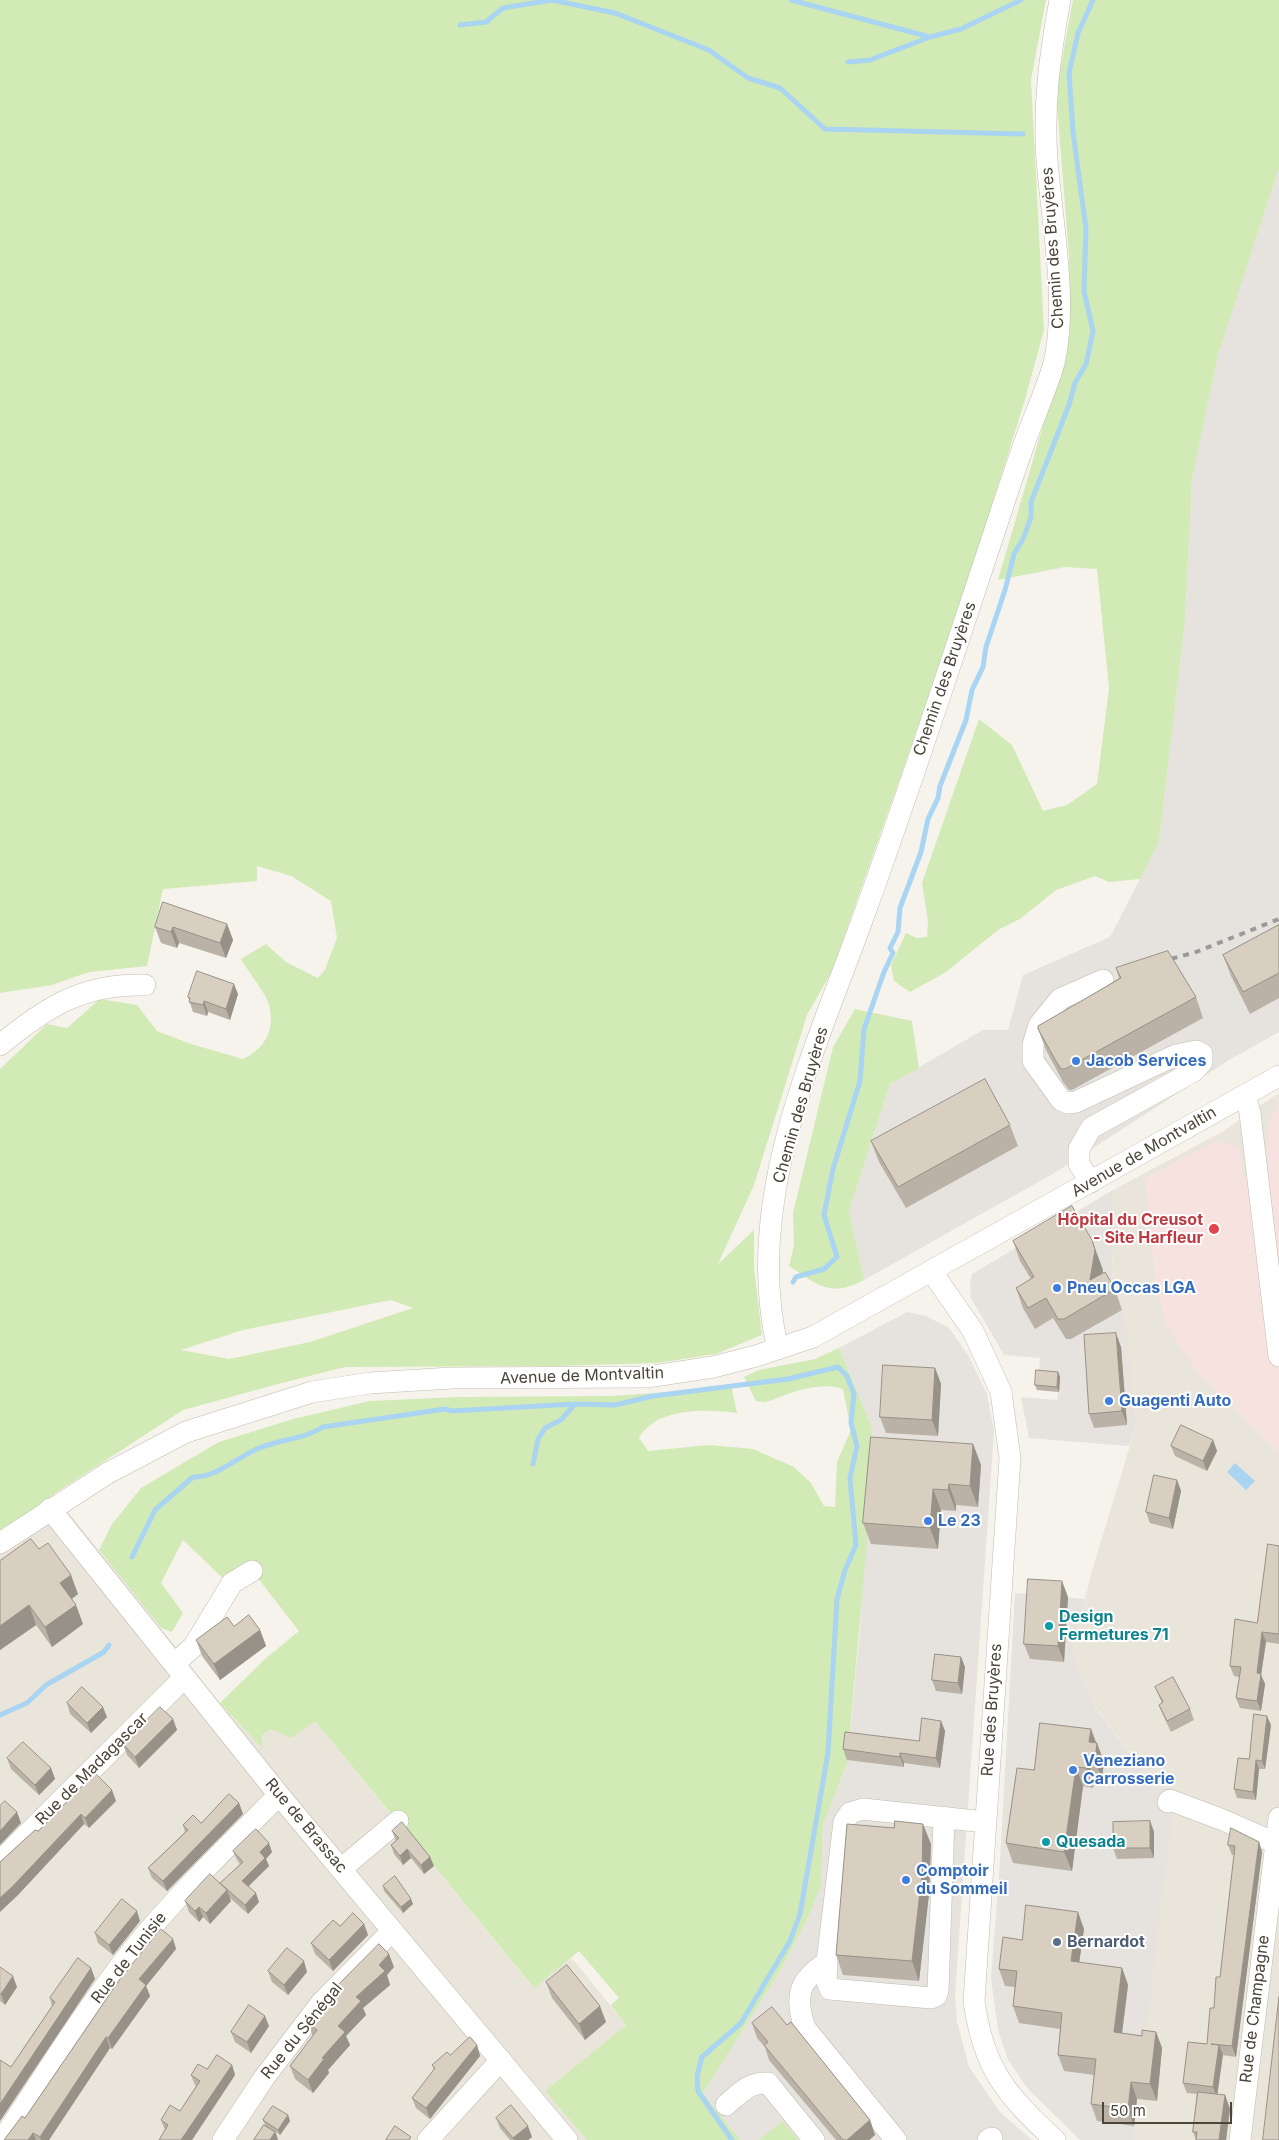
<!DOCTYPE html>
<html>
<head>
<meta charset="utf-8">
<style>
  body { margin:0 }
  #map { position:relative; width:1279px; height:2140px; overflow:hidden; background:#f6f3ec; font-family:Inter,sans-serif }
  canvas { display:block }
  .scale { position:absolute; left:1102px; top:2102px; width:130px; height:22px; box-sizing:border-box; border:2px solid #4b4439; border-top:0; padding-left:6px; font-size:15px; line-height:18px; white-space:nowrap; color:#4b4439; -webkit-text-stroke:4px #fff; paint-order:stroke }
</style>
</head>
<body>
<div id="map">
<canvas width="1279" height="2140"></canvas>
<div class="scale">50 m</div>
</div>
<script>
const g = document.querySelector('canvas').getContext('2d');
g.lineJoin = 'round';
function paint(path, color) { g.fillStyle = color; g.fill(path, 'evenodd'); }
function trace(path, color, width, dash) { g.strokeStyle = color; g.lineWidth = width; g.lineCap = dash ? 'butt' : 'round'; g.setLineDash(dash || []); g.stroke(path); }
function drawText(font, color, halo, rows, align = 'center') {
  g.font = font + ' Inter,sans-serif'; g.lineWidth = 4; g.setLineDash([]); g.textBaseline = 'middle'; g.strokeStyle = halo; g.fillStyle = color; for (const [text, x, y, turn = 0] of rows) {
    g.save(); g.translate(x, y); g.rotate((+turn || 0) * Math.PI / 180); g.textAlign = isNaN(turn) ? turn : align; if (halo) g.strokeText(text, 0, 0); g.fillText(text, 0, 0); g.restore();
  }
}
paint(new Path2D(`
  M1279 1094V2140H1133L1163 1883 1082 1796 1163 1791 1152 1783 1096 1707 1079 1672 1072 1651 1092 1571 1135 1429 1112 1292 1113 1190 1222 1132 1271 1098Z
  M54 1494 220 1703 261 1747V1735L271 1729 314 1720 531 1985 571 1958 577 1964 626 2025 545 2091 587 2140H0V1533Z`), '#eae5da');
paint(new Path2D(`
  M1279 168V1032L1229 1060 1056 1172 864 1280 849 1211 890 1084 983 1030H1008L1023 975 1110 937 1159 842 1185 620 1192 480 1218 355Z
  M1113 1190 1112 1292 1122 1310 1127 1329 1135 1429 1129 1446 1029 1438 1021 1397 1057 1400 1058 1392 1037 1390 1040 1358 1004 1355 971 1298 970 1283 972 1274Z
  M907 1312 926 1316 949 1328 968 1355 987 1394 994 1431 955 1995 957 2021 969 2067 1000 2112 1032 2140H798L783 2121 758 2140H740L703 2093 780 1971 807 1920 821 1886 823 1825 847 1763 860 1629 870 1423 839 1348Z
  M1015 1593 1085 1599 1072 1651 1079 1672 1096 1708 1152 1783 1163 1791 1161 1807 1173 1809 1133 2140H1080L1028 2089 1008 2060 998 2030 991 1979 1000 1861Z`), '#e6e2dd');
paint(new Path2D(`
  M1279 1106V1453L1198 1373 1165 1323 1155 1280 1145 1178 1216 1141 1239 1147 1243 1177 1268 1174 1267 1148 1269 1120Z`), '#f6e3e0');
paint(new Path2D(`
  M0 0H1046L1031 80 1044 330 1024 403 955 622 832 971 807 1015 754 1185 718 1264 754 1230V1268L762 1335 716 1354 657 1363 554 1366 345 1367 278 1384 183 1410 54 1494 0 1533V1069L47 1024 67 1028 100 999 137 1005 157 1031 191 1044 243 1059C267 1047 276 1028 268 1002 266 994 246 968 241 959L266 944 286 962 318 978 325 970 337 938 331 901 291 876 257 866V881L163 889 147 966 89 972 52 985 0 993ZM391 1300 413 1308 310 1342 229 1359 181 1350 243 1330Z
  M1073 0H1279V168L1218 355 1192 480 1185 620 1159 842 1140 879 1109 882 1095 876 1056 890 1020 919 998 930 946 972 910 992 894 981 891 965 906 933 917 938 927 937 928 921 922 883 979 719 1012 745 1043 811 1067 805 1097 784 1109 688 1097 569 1065 567 998 580 1070 333 1069 255 1056 92Z
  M855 1009 912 1021 919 1068 890 1084 849 1211 864 1280C830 1298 818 1285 789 1266L794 1245 793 1213 833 1047Z
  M839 1348 870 1423 875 1453 847 1763 823 1825 821 1886 807 1920 780 1971 703 2093 740 2140H587L545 2091 626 2025 611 2005 619 1998 579 1951 534 1988 315 1721 291 1738 271 1729 262 1735V1748L220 1703 265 1659 299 1631 250 1568 227 1582 183 1540 161 1583 183 1613 172 1632 161 1628 99 1550 112 1524 141 1488 219 1442 293 1419 370 1401 458 1397 611 1396 684 1391 731 1384 737 1413C707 1409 656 1407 639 1438L648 1451 709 1445 753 1449 794 1467 811 1483 824 1506 835 1507 837 1462 851 1430 843 1389C825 1383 804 1388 785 1395 772 1399 770 1404 756 1401L744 1377 759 1370 815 1359Z
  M783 2121 798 2140H758Z`), '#d2eab5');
paint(new Path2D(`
  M1235 1463 1255 1481 1246 1490 1227 1472Z`), '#a9d4f2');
trace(new Path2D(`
  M791 0 930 37 961 29 1021 0
  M460 25 486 22 503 8 552 0 615 13 709 50 748 78 780 88 825 129 1023 134
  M848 62 870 60 930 37
  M793 1282 796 1277 824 1269 837 1257 824 1215 833 1169 860 1081 864 1029 884 972 893 953 890 948 898 932 900 908 921 852 928 819 938 798 940 786 966 720 972 690 983 667 986 647 1005 590 1014 554 1023 539 1031 517V502L1069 405 1075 383 1086 364 1093 331 1084 291 1086 229 1073 132 1069 73 1078 33 1093 0
  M533 1464 538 1439 545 1428 561 1420 575 1404
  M132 1557 155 1510 193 1477C216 1477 232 1461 253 1451 275 1439 301 1441 323 1427L445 1409 452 1411 575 1404 615 1405 653 1396 788 1379 838 1367 847 1376 854 1394 851 1423 857 1446 850 1478 856 1545 845 1570 837 1599 828 1753 800 1914 790 1941 741 2023 702 2057 697 2076 698 2091 732 2140
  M0 1715 27 1703 46 1685 104 1652 109 1645`), '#a9d4f2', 5);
const minor = new Path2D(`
  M0 1045C46 1007 84 983 145 985
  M1245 1095 1250 1113 1279 1356
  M1091 1182 1079 1164V1149L1091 1128 1194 1071 1202 1062V1054L1196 1051 1176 1055 1076 1102 1068 1103 1061 1100 1033 1061V1045L1039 1025 1060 999 1103 980
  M932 1272 973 1331 1001 1392 1010 1458 974 2001C983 2068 1006 2095 1055 2140
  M778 1349C742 1202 815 1051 864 915 910 789 951 662 993 536 1004 502 1015 469 1027 436 1036 412 1047 388 1054 363 1068 303 1052 223 1047 160 1043 105 1050 54 1060 0
  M50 1509 279 1795 567 2140
  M0 1543 108 1473 186 1432 312 1392 370 1383 452 1378 647 1377 713 1367 756 1356 813 1337 1279 1076
  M174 1664 194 1646 232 1583 252 1571
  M1168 1802 1170 1800 1223 1820 1275 1843
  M944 1817 938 1991 936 1996 931 1998 830 1989 826 1979 827 1962 844 1822 850 1813 863 1809 985 1822
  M0 1861 184 1678
  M341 1869 398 1821
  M827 1962C799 1980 794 1996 805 2028L896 2140
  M726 2105C740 2093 749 2082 768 2083L814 2140
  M2 2140C44 2077 84 2011 131 1952 176 1896 228 1846 279 1795
  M223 2140 264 2078 321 2003 392 1931
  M428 2140 501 2060
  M988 2140 992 2138
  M1240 2140 1279 1818`);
trace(minor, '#c2bbae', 22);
trace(minor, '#fff', 21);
trace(new Path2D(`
  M1160 962 1196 952 1279 919`), '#9a9a9a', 4, [6, 6]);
paint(new Path2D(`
  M227 924 233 940 226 958 179 943 177 948 161 943 155 927Z
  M1279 925V998L1250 1014 1231 976 1223 955Z
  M1116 968 1196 997 1203 1018 1072 1090H1069L1063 1082 1046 1050 1038 1029 1119 978Z
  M238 994 230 1020 208 1012 207 1016 193 1012 188 997Z
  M1010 1125 1018 1146 906 1208 879 1162 871 1141Z
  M1013 1241 1103 1270 1102 1273 1115 1289 1122 1310 1071 1339H1066L1053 1318 1035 1329 1023 1308 1016 1288 1031 1279 1020 1261Z
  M1121 1347 1127 1425 1094 1428 1089 1414Z
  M935 1368 941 1384 938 1436 886 1433 880 1417Z
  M1058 1372 1060 1377 1059 1392 1037 1390 1035 1385Z
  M1213 1440 1217 1451 1207 1471 1175 1456 1171 1446Z
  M973 1444 981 1465 978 1507 956 1505V1511L941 1510 938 1549 871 1544 863 1523Z
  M1177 1480 1181 1491 1173 1529 1150 1523 1146 1512Z
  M1279 1546V1644L1266 1642 1261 1675 1265 1684 1261 1711 1240 1708 1236 1698 1239 1677 1234 1676 1230 1666 1257 1623Z
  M39 1549 78 1594 72 1599 83 1624 52 1647 36 1625 0 1650V1561Z
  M1068 1597 1064 1662 1030 1659 1024 1644Z
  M260 1630 266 1646 220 1680 202 1656 196 1640Z
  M961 1657 965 1667 962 1694 936 1691 932 1680Z
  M1155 1687 1190 1709 1194 1720 1171 1732 1163 1715 1159 1705 1162 1703Z
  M67 1703 107 1717 91 1733 70 1714Z
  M173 1719 177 1730 139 1768 127 1755 123 1744Z
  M941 1721 945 1731 940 1768 904 1763V1767L847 1760 843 1749 919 1741Z
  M1271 1725 1265 1769H1259L1256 1800 1237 1798 1234 1789 1249 1759Z
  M1096 1743 1104 1762 1102 1779 1094 1778 1093 1788 1083 1786 1072 1871 1013 1863 1006 1843 1034 1770Z
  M7 1758 51 1768 55 1779 39 1795 11 1769Z
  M116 1801 89 1828 84 1824 17 1896 38 1831Z
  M239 1803 243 1814 167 1891 152 1878 148 1868 185 1832 183 1825 201 1823Z
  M1150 1821 1154 1832V1858L1117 1859 1113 1848Z
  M894 1828 931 1844 929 1894 919 1981 843 1975 836 1955Z
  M392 1831 430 1857 434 1866 424 1874 411 1858 403 1865 394 1854 391 1845 396 1841Z
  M1259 1842 1262 1852 1236 2057 1222 2055 1217 2094 1225 2095 1230 2109 1226 2140H1196L1193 2132 1197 2094 1187 2093 1183 2083 1207 2044 1220 1977 1234 1855H1232L1228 1845Z
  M233 1851 272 1852 266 1859 269 1866 248 1886 259 1902 248 1914 229 1897 231 1901 210 1924 203 1917 199 1922 189 1912 185 1901 221 1885 240 1864 237 1860Z
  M383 1886 413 1904 403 1913 384 1891Z
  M140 1921 113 1955 98 1943 95 1933Z
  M364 1924 368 1935 333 1971 315 1954 311 1943 340 1926Z
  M1084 1929 1079 1963 1122 1968 1128 1985 1122 2033 1142 2036 1156 2032 1162 2048 1157 2101 1137 2099 1134 2126 1097 2121 1091 2104 1094 2075 1064 2071 1058 2055 1060 2029 1019 2023 1013 2006 1015 1987 1005 1986 999 1969 1022 1940Z
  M173 1939 176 1949 146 1986 150 1996 112 2049 110 2048 49 2140H4L25 2118Z
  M0 1967 17 1987 5 2005 0 2001Z
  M394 1967 387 1975 390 1985 363 2008 366 2015 346 2036 350 2045 328 2070 329 2073 313 2093 295 2079 290 2066 313 2036 307 2022Z
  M91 1968 95 1979 11 2067 52 2006 50 1998Z
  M268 1971 307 1972 288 1995 272 1982Z
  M546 1982 606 2022 585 2040 552 1998Z
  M752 2023 787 2025 870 2120 875 2135 869 2140H836L769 2060 765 2047 757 2038Z
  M269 2026 251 2053 235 2042 231 2032Z
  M477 2045 480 2056 430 2119 416 2108 412 2098 434 2070 432 2065 450 2055Z
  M232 2065 235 2075 192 2140H159L165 2130 161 2120 180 2111 196 2086 195 2085 191 2075 207 2069Z
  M288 2115 290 2121 280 2135 276 2132 278 2140H254L265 2125 263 2120Z
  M496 2118 532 2137 528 2140H510L500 2128Z`), '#bab2a6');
paint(new Path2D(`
  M227 924 233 940 226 958 220 943Z
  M173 927 179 943 177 948 171 932Z
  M234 984 238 994 230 1020 226 1009Z
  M204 1001 208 1012 207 1016 203 1005Z
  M1092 1240 1103 1270 1097 1300 1090 1280Z
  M1116 1333 1121 1347 1127 1425 1122 1411Z
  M935 1368 941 1384 938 1436 932 1420Z
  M1058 1372 1060 1377 1059 1392 1057 1387Z
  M1213 1440 1217 1451 1207 1471 1203 1461Z
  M973 1444 981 1465 978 1507 970 1486Z
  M1177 1480 1181 1491 1173 1529 1169 1518Z
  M949 1484 956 1505V1511L948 1490Z
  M933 1489 941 1510 938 1549 930 1528Z
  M71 1575 78 1594 67 1602 60 1583Z
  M1062 1581 1068 1597 1064 1662 1058 1646Z
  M29 1605 36 1625 0 1650V1626Z
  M76 1605 83 1624 52 1647 45 1627Z
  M260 1630 266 1646 220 1680 214 1664Z
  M1262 1632 1266 1642 1261 1675 1265 1684 1261 1711 1257 1701V1673Z
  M961 1657 965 1667 962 1694 958 1683Z
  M103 1707 107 1717 91 1733 87 1723Z
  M1267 1716 1271 1725 1265 1769 1262 1761Z
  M173 1719 177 1730 139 1768 135 1757Z
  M941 1721 945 1731 940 1768 936 1758Z
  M1091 1729 1097 1745V1743L1104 1762 1102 1779 1089 1742Z
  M900 1753 904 1763V1767L900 1757Z
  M1087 1759 1094 1778 1093 1788 1086 1768Z
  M1256 1760 1259 1769 1256 1800 1253 1792Z
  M1076 1767 1083 1786 1072 1871 1064 1852Z
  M51 1768 55 1779 39 1795 35 1785Z
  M112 1790 116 1801 89 1828 85 1818Z
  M239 1803 243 1814 167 1891 163 1881Z
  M17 1812 21 1823 0 1845V1831Z
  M81 1814 84 1824 17 1896 0 1912V1898Z
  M1150 1821 1154 1832V1858L1150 1848Z
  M923 1824 931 1844 929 1894 919 1981 912 1961Z
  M1259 1842 1262 1852 1236 2057 1232 2046Z
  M269 1843 272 1852 266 1859 269 1866 245 1890 242 1881 260 1852Z
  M407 1849 411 1858 403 1865 400 1856Z
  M430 1857 434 1866 424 1874 421 1865Z
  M227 1890 231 1901 210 1924 206 1913Z
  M256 1893 259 1902 248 1914 245 1905Z
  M411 1899 413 1904 403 1913 401 1907Z
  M199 1907 203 1917 199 1922 195 1911Z
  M137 1911 140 1921 113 1955 109 1945Z
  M1078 1912 1084 1929 1077 1978 1071 1961Z
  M364 1924 368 1935 333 1971 329 1960Z
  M173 1939 176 1949 146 1986 150 1996 112 2049 108 2038 139 1979Z
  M389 1954 394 1967 387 1975 390 1985 363 2008 366 2015 346 2036 350 2045 328 2070 329 2073 313 2093 308 2080 322 2058 338 2026 356 1997 379 1965Z
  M304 1961 307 1972 288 1995 284 1985Z
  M91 1968 95 1979 0 2121V2104Z
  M1122 1968 1128 1985 1120 2049 1114 2032Z
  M13 1976 17 1987 5 2005 1 1994Z
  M600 2006 606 2022 585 2040 579 2024Z
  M265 2016 269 2026 251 2053 247 2042Z
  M1156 2032 1162 2048 1157 2101 1150 2084Z
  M106 2037 110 2048 49 2140H41L40 2137Z
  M477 2045 480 2056 430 2119 426 2108Z
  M1219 2045 1223 2055 1217 2097 1213 2087Z
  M232 2065 235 2075 192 2140H181Z
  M1131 2082 1137 2099 1134 2126 1128 2109Z
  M1225 2095 1230 2109 1226 2140H1219Z
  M288 2115 290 2121 280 2135 278 2130Z
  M870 2120 875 2135 869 2140H847Z
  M528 2126 532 2137 528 2140H514L513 2138Z
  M275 2132 278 2140H270Z
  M33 2133 36 2140H28Z`), '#979187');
const building = new Path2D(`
  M163 902 227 924 220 943 173 927 171 932 155 927Z
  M1279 925V973L1243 992 1223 955Z
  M1168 951 1196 997 1065 1069H1061L1056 1061 1038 1029V1026L1121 978 1116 968Z
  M197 971 234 984 226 1009 204 1001 203 1005 189 1002 190 998 188 997Z
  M985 1079 1010 1125 898 1187 871 1141Z
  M1072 1206 1092 1240 1095 1250 1090 1280 1105 1272 1115 1289 1064 1319H1058L1046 1298 1028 1308 1016 1288 1034 1277 1013 1241Z
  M1116 1333 1122 1411 1089 1414 1084 1335Z
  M883 1365 935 1368 932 1420 880 1417Z
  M1036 1370 1058 1372 1057 1387 1035 1385Z
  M1181 1425 1213 1440 1203 1461 1171 1446Z
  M871 1437 973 1444 970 1486 949 1484 948 1490 933 1489 930 1528 863 1523Z
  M1154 1475 1177 1480 1169 1518 1146 1512Z
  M31 1539 39 1549 48 1543 71 1575 60 1583 76 1605 45 1627 29 1605 0 1626V1561Z
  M1268 1544 1279 1546V1634L1262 1632 1257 1673 1261 1674 1257 1701 1236 1698 1241 1667 1230 1666 1235 1619 1257 1623Z
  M1028 1579 1062 1581 1058 1646 1024 1644Z
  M249 1615 260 1630 214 1664 196 1640 227 1617 234 1626Z
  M935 1654 961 1657 958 1683 932 1680Z
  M1173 1677 1190 1709 1167 1721 1159 1705 1163 1702 1155 1687Z
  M82 1687 103 1707 87 1723 67 1703Z
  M160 1707 173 1719 135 1757 123 1744Z
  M1254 1714 1267 1716 1262 1761 1256 1760 1253 1792 1234 1789 1238 1758 1249 1759Z
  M922 1718 941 1721 936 1758 900 1753V1757L843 1749 845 1732 919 1741Z
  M1040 1723 1091 1729 1089 1742 1097 1743 1095 1760 1087 1759 1086 1768 1076 1767 1064 1852 1006 1843 1017 1768 1034 1770Z
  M23 1742 51 1768 35 1785 7 1758Z
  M95 1773 112 1790 85 1818 81 1814 13 1886 0 1898V1862L35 1830 38 1831Z
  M229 1794 239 1803 163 1881 148 1868 188 1830 183 1825 193 1815 201 1823Z
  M5 1801 17 1812 0 1831V1806Z
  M895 1821 923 1824 922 1875 912 1961 836 1955 847 1824 894 1828Z
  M1150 1821V1848H1113V1822Z
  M402 1822 430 1857 421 1865 407 1849 400 1856 391 1845 399 1838 392 1831Z
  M1231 1828 1259 1842 1232 2046 1211 2044 1219 2045 1213 2087 1183 2083 1188 2042 1207 2044 1210 2008H1214L1216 1977H1220L1235 1846 1228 1845Z
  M256 1829 269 1843 260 1852 265 1858 242 1881 256 1893 245 1905 220 1883 243 1862 233 1851Z
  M210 1874 227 1890 206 1913 199 1907 195 1911 185 1901Z
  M395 1876 411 1899 401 1907 383 1886Z
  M122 1899 137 1911 109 1945 95 1933Z
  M1026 1905 1078 1912 1071 1961 1122 1968 1114 2032 1142 2036V2030L1156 2032 1150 2084 1131 2082 1128 2109 1091 2104 1096 2059 1058 2055 1062 2013 1013 2006 1017 1971 999 1969 1003 1937 1022 1940Z
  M353 1913 364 1924 329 1960 311 1943 333 1920 340 1926Z
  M161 1929 173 1939 139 1979 146 1985 108 2038 106 2037 40 2137 33 2133 28 2140H4L22 2116 25 2118 120 1979Z
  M379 1944 389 1954 379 1965 385 1971 356 1997 361 2001 338 2026 345 2032 322 2058 324 2059 308 2080 290 2066 317 2030 307 2022 340 1983Z
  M287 1948 304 1961 284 1985 268 1971Z
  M78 1958 91 1968 0 2104V2060L11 2067 55 2002 50 1998Z
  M567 1965 600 2006 579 2024 546 1982Z
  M0 1967 13 1976 1 1994 0 1993Z
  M1279 1997V2140H1263Z
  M249 2005 265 2016 247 2042 231 2032Z
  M772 2007 787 2025 791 2022 870 2120 847 2140H843L764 2045 768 2042 752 2023Z
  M470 2037 477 2045 426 2108 412 2098 435 2068 432 2065 447 2052 450 2055Z
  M217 2055 232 2065 181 2140H159L168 2125 161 2120 170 2105 180 2111 200 2081 191 2075 198 2064 207 2069Z
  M1198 2092 1225 2095 1219 2140H1196L1197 2132H1193Z
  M511 2105 528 2126 513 2138 496 2118Z
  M273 2106 288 2115 278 2130 263 2120Z
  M264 2125 275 2132 270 2140H254Z
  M395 2126 411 2137 409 2140H386Z`);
paint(building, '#d8cfc1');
trace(building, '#979187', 1);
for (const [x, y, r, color] of [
  [1076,1061,5,"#3f7fe0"],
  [1214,1229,6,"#e0444e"],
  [1057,1288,5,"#3f7fe0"],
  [1109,1401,5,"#3f7fe0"],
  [928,1521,5,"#3f7fe0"],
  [1049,1626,5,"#0f9aa8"],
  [1073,1770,5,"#3f7fe0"],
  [1046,1842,5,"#0f9aa8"],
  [906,1880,5,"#3f7fe0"],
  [1057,1942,5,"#5c6f8a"]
]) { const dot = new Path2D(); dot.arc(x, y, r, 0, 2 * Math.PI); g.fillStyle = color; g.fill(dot); trace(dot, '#fff', 2); }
drawText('16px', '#4b4439', '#fff', [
  ["Chemin des Bruyères",1053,248,-94],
  ["Chemin des Bruyères",945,679,-71],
  ["Chemin des Bruyères",801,1105,-74],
  ["Avenue de Montvaltin",1144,1152,-30],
  ["Avenue de Montvaltin",582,1376,-2],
  ["Rue des Bruyères",992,1710,-86],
  ["Rue de Madagascar",92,1769,-45],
  ["Rue de Brassac",306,1826,50],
  ["Rue de Tunisie",129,1958,-52],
  ["Rue de Champagne",1255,2009,-83],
  ["Rue du Sénégal",302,2031,-51]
]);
drawText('bold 16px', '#366cbe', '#fff', [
  ["Jacob Services",1086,1061],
  ["Pneu Occas LGA",1067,1288],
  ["Guagenti Auto",1119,1401],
  ["Le 23",938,1521],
  ["Veneziano",1083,1761],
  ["Carrosserie",1083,1779],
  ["Comptoir",916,1871],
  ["du Sommeil",916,1889]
], 'left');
drawText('bold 16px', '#be3a42', '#fff', [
  ["Hôpital du Creusot",1203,1220],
  ["- Site Harfleur",1203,1238]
], 'right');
drawText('bold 16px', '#0d838f', '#fff', [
  ["Design",1059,1617],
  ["Fermetures 71",1059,1635],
  ["Quesada",1056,1842]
], 'left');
drawText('bold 16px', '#4e5e75', '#fff', [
  ["Bernardot",1067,1942]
], 'left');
</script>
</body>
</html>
